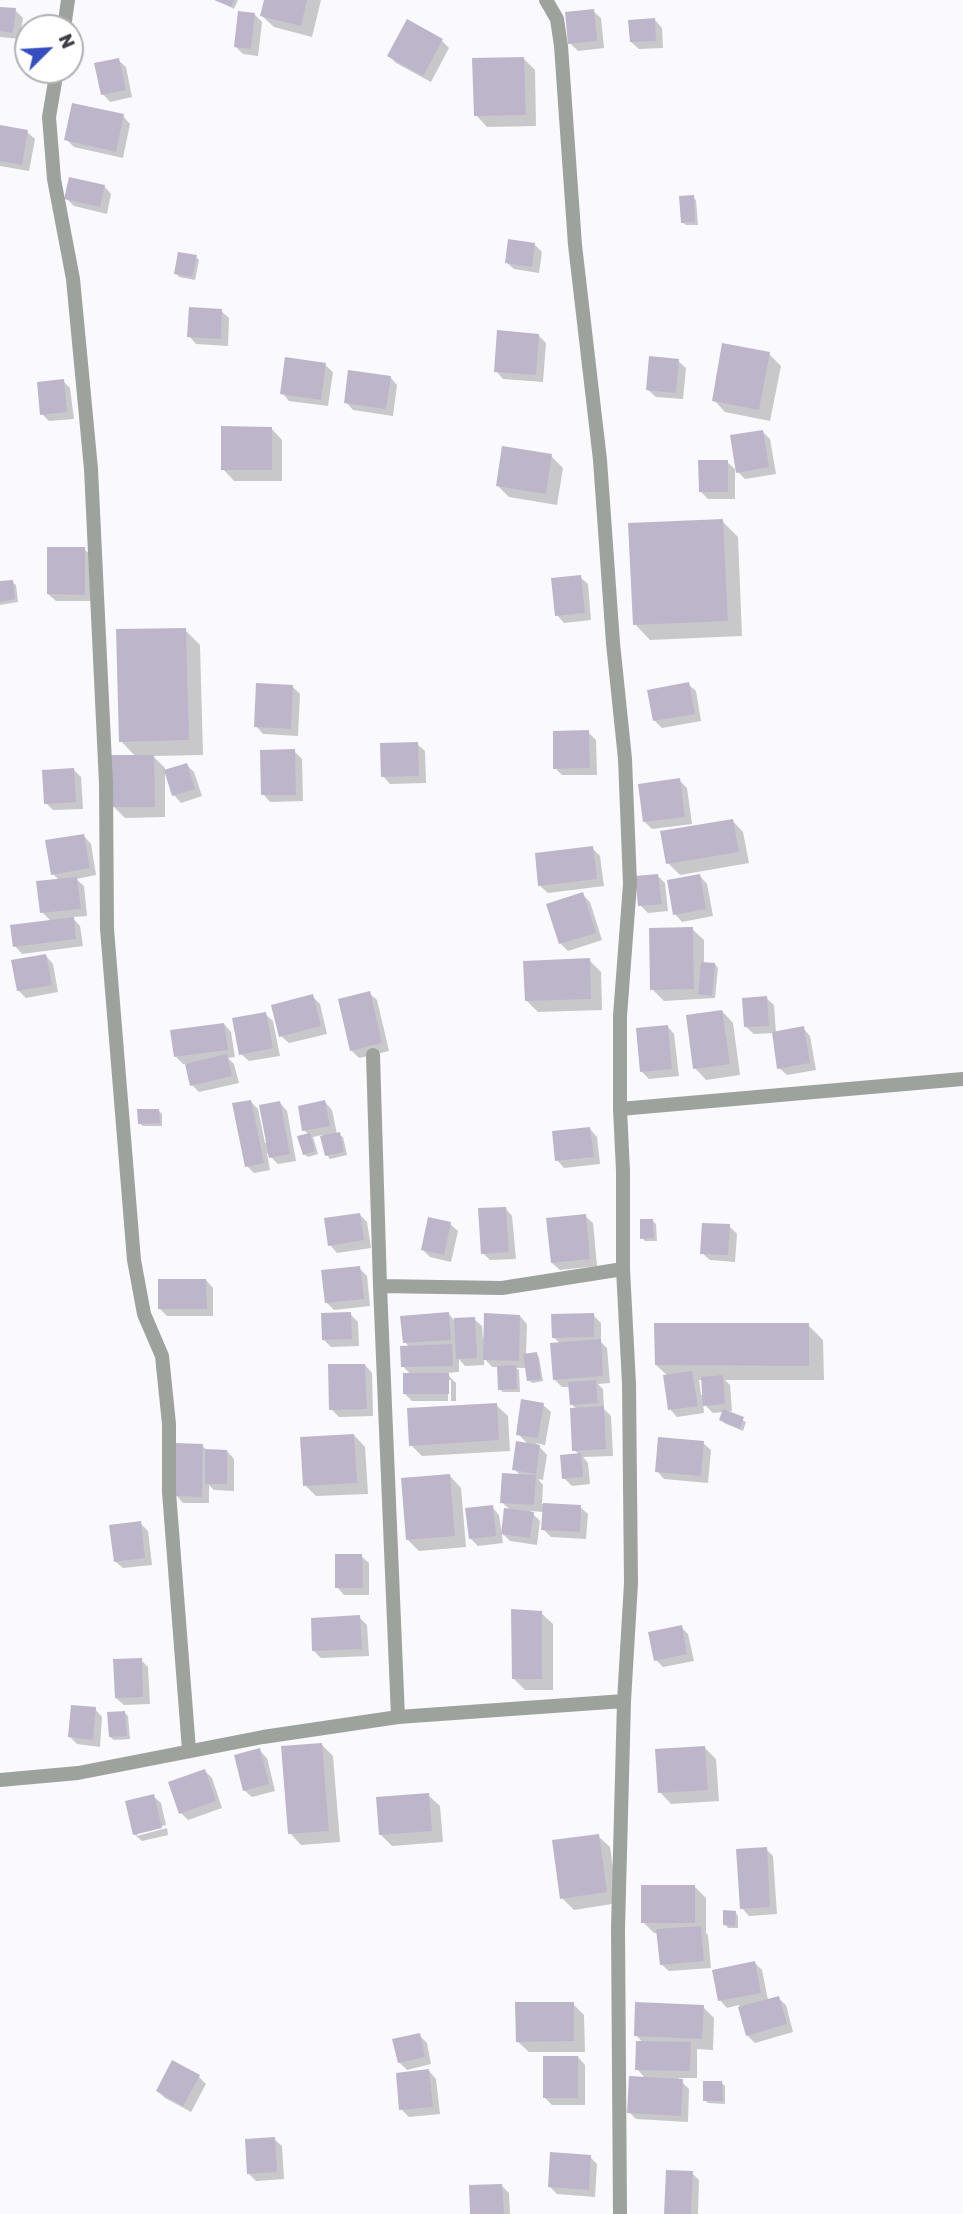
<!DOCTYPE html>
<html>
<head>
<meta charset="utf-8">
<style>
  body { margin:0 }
  #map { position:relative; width:963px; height:2214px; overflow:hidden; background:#faf9fd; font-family:Rubik,sans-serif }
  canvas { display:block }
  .north { position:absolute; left:14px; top:14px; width:70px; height:70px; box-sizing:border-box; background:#fff; border:2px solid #b1b1b4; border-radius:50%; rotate:66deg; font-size:19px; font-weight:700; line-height:28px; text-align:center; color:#3d3b43 }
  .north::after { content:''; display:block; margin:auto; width:24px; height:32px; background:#354fc1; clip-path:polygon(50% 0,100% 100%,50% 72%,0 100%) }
</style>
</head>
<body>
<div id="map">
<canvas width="963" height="2214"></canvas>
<div class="north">N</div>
</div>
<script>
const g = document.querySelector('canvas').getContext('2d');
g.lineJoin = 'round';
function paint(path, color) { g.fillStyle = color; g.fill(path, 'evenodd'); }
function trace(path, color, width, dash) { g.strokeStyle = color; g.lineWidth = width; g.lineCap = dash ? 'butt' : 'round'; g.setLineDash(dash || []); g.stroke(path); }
paint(new Path2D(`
  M217 0H238L234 9Z
  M266 0H321L312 37 274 27 262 16Z
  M0 9 15 10 23 18 20 39 0 37Z
  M593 11 601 18 604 48 578 51 570 43Z
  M254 14 262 22 258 56 243 54 236 47Z
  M655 20 662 28 663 48 639 49 631 42Z
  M441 40 449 48 431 82 396 63 389 56Z
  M524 59 535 70 536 126 487 127 476 115Z
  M118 60 126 67 132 97 110 102 103 94Z
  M123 116 130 124 123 158 74 147 66 139Z
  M0 127 27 132 35 139 29 171 0 166Z
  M104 186 111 194 107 214 74 206 66 198Z
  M693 197 696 200 698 225H686L682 222Z
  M535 245 542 252 539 273 514 269 506 262Z
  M196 257 199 260 195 280 179 277 176 273Z
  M221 311 229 318 228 346 196 344 189 336Z
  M538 335 546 343 543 382 503 379 496 371Z
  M769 354 781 366 770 421 725 412 714 400Z
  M678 361 686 368 683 399 656 397 648 390Z
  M325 365 333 372 328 406 289 401 282 393Z
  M390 377 397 385 393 416 353 410 346 402Z
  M63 381 70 388 74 419 49 421 42 414Z
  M271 428 282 440V481H234L223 469Z
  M763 432 770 439 776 474 745 479 738 472Z
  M551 456 563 468 557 505 509 497 498 486Z
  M727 462 735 469V499H708L700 491Z
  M722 521 738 537 742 636 650 640 635 624Z
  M84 549 92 556V601H56L48 594Z
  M580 577 588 584 591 620 564 623 557 615Z
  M12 582 16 585 18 602 0 605V583Z
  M185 630 200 645 203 755 153 756 165 768V817L125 818 113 806 136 757 121 741Z
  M688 684 696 691 701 721 662 728 655 721Z
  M292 686 300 694 298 736 263 734 256 726Z
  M588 732 596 740 597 775H562L555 768Z
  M417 744 425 751 426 783 390 784 383 776Z
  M294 751 302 759 303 801 270 802 263 794Z
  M187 765 194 772 202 796 181 803 174 795Z
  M74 770 81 777 83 809 53 810 46 803Z
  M679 780 687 788 692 824 652 829 645 822Z
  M732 820 743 832 749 863 680 875 668 863Z
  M84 836 91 844 96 875 76 879 84 886 87 916 72 917 80 926 83 946 22 954 15 946 51 921 42 912 59 880 53 874Z
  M592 848 600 856 604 886 548 893 540 886Z
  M658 876 665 883 668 911 648 913 640 905Z
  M700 876 707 884 713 916 682 922 675 914Z
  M582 894 590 902 602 940 568 951 561 944 549 905Z
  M692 929 704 940V964H715L718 968 715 998 664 1001 652 989Z
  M46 956 53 964 58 992 26 998 18 990Z
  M589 960 601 972 602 1010 538 1012 526 1000Z
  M369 993 377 1000 389 1051 359 1058 351 1050Z
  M312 996 320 1004 327 1034 289 1043 281 1036Z
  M766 998 774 1005 776 1033 803 1028 810 1036 816 1070 787 1075 779 1068 774 1033 754 1034 746 1027Z
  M722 1011 733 1023 740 1075 706 1080 695 1068Z
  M265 1014 273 1021 280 1056 249 1061 241 1054Z
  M224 1024 231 1032 235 1057 228 1058 234 1064 239 1083 199 1092 192 1085 187 1064H183L176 1057Z
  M667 1026 674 1034 679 1076 649 1079 642 1072Z
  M250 1101 258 1109 265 1143 268 1142 280 1103 287 1111 296 1161 278 1164 267 1153 270 1170 254 1173 247 1166Z
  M325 1102 332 1110 337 1134 343 1137 347 1155 330 1159 327 1155 322 1135 313 1137 318 1154 308 1157 304 1154 309 1135 304 1130Z
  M159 1111 162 1114V1126H143L139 1123Z
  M590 1129 597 1137 600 1164 564 1168 557 1160Z
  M505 1208 512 1216 516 1259 490 1260 483 1253Z
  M359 1214 367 1222 371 1248 337 1253 330 1245Z
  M585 1216 593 1223 597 1266 560 1270 552 1263Z
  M653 1221 656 1224 657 1241H645L642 1238Z
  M450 1224 458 1231 451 1262 430 1257 423 1250Z
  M729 1226 737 1234 735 1262 710 1260 702 1253Z
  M359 1268 367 1276 370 1306 334 1310 326 1302Z
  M206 1280 213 1288V1316H167L160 1309Z
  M448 1313 454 1320 474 1319 482 1326 483 1338 520 1316 527 1324 526 1356 536 1354 539 1357 543 1381 532 1383 529 1380 527 1368H516L519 1370 520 1392H503L499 1389V1367H492L484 1358V1365L465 1366 459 1359V1372L446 1373 456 1383V1401H451V1380H448V1401H412L405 1394 411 1375 403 1366 409 1347 405 1342Z
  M350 1314 358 1322 359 1346 331 1347 324 1340Z
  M593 1315 601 1323V1342L607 1348 610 1383 598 1384 603 1389 604 1409 611 1416 613 1456 583 1457 588 1463 590 1484 572 1486 564 1478 580 1455 574 1450 577 1409 571 1404 570 1387H562L555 1380 561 1344 553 1337Z
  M808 1325 823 1340 824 1380H725L730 1385 732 1411 726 1412 746 1422 743 1431 724 1423 721 1419 724 1412 713 1413 703 1403 704 1413 677 1417 670 1409 668 1376 656 1365ZM699 1380H703L704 1395H701Z
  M365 1365 372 1373 373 1416 339 1417 331 1409Z
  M496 1405 508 1416 510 1451 422 1456 411 1445Z
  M543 1405 551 1412 545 1445 536 1443 547 1455 543 1480 538 1479 543 1485 542 1504 580 1507 588 1514 586 1539 551 1537 543 1529 544 1512 530 1511 540 1521 537 1545 510 1541 502 1533 511 1511 502 1502 521 1476 514 1469 529 1445 518 1434Z
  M354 1435 365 1447 368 1494 316 1496 305 1485Z
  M703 1443 711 1450 708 1483 664 1479 657 1471Z
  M202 1446 208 1451H227L234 1459V1491L214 1490 209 1485V1503H183L176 1495Z
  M450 1476 461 1488 466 1547 419 1551 407 1539Z
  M492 1507 499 1515 503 1543 478 1546 470 1538Z
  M140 1523 148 1531 152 1565 123 1568 115 1561Z
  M361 1556 369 1563V1595H344L337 1587Z
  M541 1613 553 1624V1690H525L513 1678Z
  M359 1617 367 1625 369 1656 321 1658 314 1651Z
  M681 1627 688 1634 694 1661 663 1667 656 1660Z
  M141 1660 148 1667 150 1704 124 1705 116 1698Z
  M95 1709 102 1717 100 1747 77 1744 70 1737Z
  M124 1712 128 1716 130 1739 114 1740 110 1737Z
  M322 1745 333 1756 340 1842 301 1845 290 1833Z
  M705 1748 716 1759 719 1801 671 1804 660 1792Z
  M259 1750 267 1758 275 1791 252 1797 244 1790Z
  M205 1771 212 1778 222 1808 188 1820 181 1813Z
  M428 1795 440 1806 443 1842 392 1846 380 1834Z
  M153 1796 161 1803 166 1825 137 1832V1836L167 1828 168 1835 142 1841 134 1834Z
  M598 1836 610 1847 618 1903 574 1910 562 1898Z
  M766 1849 773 1856 777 1914 749 1916 742 1908Z
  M695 1887 706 1898V1933L708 1935 711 1968 669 1971 661 1964 659 1933H654L643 1922Z
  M735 1912 738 1916V1928H728L725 1924Z
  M755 1963 762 1970 768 2000 778 1998 786 2005 793 2032 755 2043 747 2035 739 2005 727 2008 720 2000Z
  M573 2004 584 2015 585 2052H529L517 2041Z
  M703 2007 714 2018 713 2050 697 2049V2078H678L689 2089 688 2122 636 2119 629 2112 646 2079 637 2069 643 2043 636 2035Z
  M419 2035 427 2043 431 2064 407 2070 399 2062Z
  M578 2057 585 2065V2105H552L544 2097Z
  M429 2071 436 2079 440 2114 409 2117 401 2109Z
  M199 2077 206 2084 191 2112 165 2098 158 2091Z
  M722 2083 725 2086V2104L708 2103 705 2100Z
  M274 2139 282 2146 284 2179 256 2181 249 2174Z
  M590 2157 597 2164 595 2197 557 2194 550 2187Z
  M692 2173 699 2180 698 2214H666Z
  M501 2185 509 2193 510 2214H472Z`), '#0003');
paint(new Path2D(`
  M214 0H234L231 7Z
  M264 0H307L301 26 260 16Z
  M0 7 16 8 13 33 0 31Z
  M594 9 597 41 568 44 565 12Z
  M238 11 255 13 251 49 234 47Z
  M655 18 656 41 630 42 628 20Z
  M407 19 443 39 423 76 387 56Z
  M524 57 526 115 474 116 472 58Z
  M119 58 126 90 101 95 94 63Z
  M72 103 124 114 116 152 64 140Z
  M0 125 28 130 22 165 0 161Z
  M69 177 105 185 100 207 64 199Z
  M694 195 695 222 681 223 679 196Z
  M508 239 535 243 532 267 505 263Z
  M178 252 197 255 192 277 174 274Z
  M189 307 222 309 221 339 187 337Z
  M497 330 539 334 536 375 494 372Z
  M722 343 770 352 759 410 712 401Z
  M649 356 679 359 676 393 646 390Z
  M285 357 326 363 321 400 280 394Z
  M348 370 391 376 386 409 344 403Z
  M64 379 67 412 40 415 37 382Z
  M221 426 272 427V470H221Z
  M763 430 769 467 736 473 730 435Z
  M502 446 552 454 546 494 496 486Z
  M698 460H728V492H699Z
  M723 519 728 621 633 625 628 523Z
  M47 547H85V595L47 594Z
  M581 575 585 613 555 616 551 578Z
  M13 580 15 599 0 602V581Z
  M186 628 189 740 119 742 116 629Z
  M689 682 695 714 653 721 647 690Z
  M256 683 293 685 291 729 254 727Z
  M589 730 590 768 553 769V731Z
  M418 742 419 776 381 777 380 743Z
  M295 749 296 795H261L260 750Z
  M111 755H154L155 807H112Z
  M187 763 195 789 172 796 164 770Z
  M74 768 76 802 44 804 42 770Z
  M680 778 685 817 643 822 638 784Z
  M733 819 739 852 666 864 660 831Z
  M84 834 90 868 51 875 45 840Z
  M593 846 597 879 538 886 535 853Z
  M658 874 662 904 638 906 635 876Z
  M700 874 706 909 673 915 667 880Z
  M77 877 81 909 40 913 36 881Z
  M583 892 596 933 559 944 546 904Z
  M74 917 76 939 13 947 10 925Z
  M693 927 694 989 650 990 649 928Z
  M46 954 52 985 17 991 11 960Z
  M590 958 591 999 525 1001 523 961Z
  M701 962 715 963 712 996 698 994Z
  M370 991 382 1043 350 1051 338 999Z
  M313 994 321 1026 279 1037 271 1005Z
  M767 996 769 1026 744 1027 742 998Z
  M722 1010 730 1064 693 1069 686 1015Z
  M266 1012 273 1048 239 1055 232 1018Z
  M224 1023 228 1050 174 1057 170 1030Z
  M668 1025 672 1069 640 1072 636 1028Z
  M804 1026 810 1063 777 1069 772 1032Z
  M227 1054 232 1076 190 1086 185 1064Z
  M251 1100 264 1163 245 1167 232 1103Z
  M325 1100 330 1126 302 1131 298 1106Z
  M280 1101 290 1154 269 1158 259 1105Z
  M137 1109H159L160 1123 138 1124Z
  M590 1127 594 1157 555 1161 552 1131Z
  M340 1132 344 1152 325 1156 320 1136Z
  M310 1133 315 1151 303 1155 297 1136Z
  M506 1207 509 1252 481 1254 478 1208Z
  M360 1213 364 1240 328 1246 324 1218Z
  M586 1214 590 1259 551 1263 546 1218Z
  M428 1217 451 1222 444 1255 421 1250Z
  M640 1219H653L654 1238 640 1239Z
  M702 1223 730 1224 728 1255 700 1254Z
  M360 1266 364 1299 325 1303 321 1270Z
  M158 1279H206L207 1309H158Z
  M351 1312 352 1339 322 1340 321 1313Z
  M449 1312 451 1340 403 1343 400 1316Z
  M484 1313 520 1315 519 1361 483 1360Z
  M594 1313V1337L552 1338 551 1314Z
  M475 1317 477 1358 456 1359 454 1318Z
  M654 1323H809V1366L655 1365Z
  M601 1339 603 1376 553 1380 550 1343Z
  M452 1344 453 1366 401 1367 400 1346Z
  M537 1352 541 1379 527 1381 523 1354Z
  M328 1364H365L367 1409 329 1410Z
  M516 1365 517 1389 498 1390 497 1366Z
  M692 1371 698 1406 668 1410 663 1375Z
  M403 1373H449V1394H403Z
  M723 1375 725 1404 703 1406 701 1377Z
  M596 1380 598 1403 570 1405 568 1382Z
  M521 1399 544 1403 538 1438 516 1435Z
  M497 1403 499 1440 409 1446 407 1408Z
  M604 1406 606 1449 572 1451 570 1408Z
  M723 1409 744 1417 740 1429 719 1420Z
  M354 1434 357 1483 303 1486 300 1437Z
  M658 1437 704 1441 701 1476 655 1472Z
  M516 1441 540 1445 536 1474 512 1470Z
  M175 1443 203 1444 202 1497 174 1496Z
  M205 1449 227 1450V1484H205Z
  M581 1453 583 1477 562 1479 560 1455Z
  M502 1473 536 1475 534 1505 500 1503Z
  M450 1474 455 1536 406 1540 401 1478Z
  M543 1503 581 1505 580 1532 541 1530Z
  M493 1505 496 1536 469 1539 465 1508Z
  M504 1508 534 1512 530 1538 501 1534Z
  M141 1521 145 1558 114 1562 109 1525Z
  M335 1554H362L363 1588H335Z
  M511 1609 542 1611V1679H512Z
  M360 1615 362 1649 312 1651 311 1618Z
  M682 1625 687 1654 654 1661 648 1632Z
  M142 1658 143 1697 115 1698 113 1659Z
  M71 1705 96 1707 93 1740 68 1737Z
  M125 1711 127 1736 109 1737 107 1712Z
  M322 1743 329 1831 288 1834 281 1746Z
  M705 1746 708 1790 658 1793 655 1749Z
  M260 1748 269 1784 243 1791 234 1755Z
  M205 1769 216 1801 179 1814 168 1782Z
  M429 1793 432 1831 379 1835 376 1797Z
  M154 1794 162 1828 133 1835 125 1801Z
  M599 1834 607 1892 560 1899 552 1840Z
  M767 1847 770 1907 740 1909 736 1849Z
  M641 1885H695V1923H641Z
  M723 1910 736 1911 735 1926 723 1925Z
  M701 1926 704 1961 660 1965 656 1929Z
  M755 1961 761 1993 718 2001 712 1970Z
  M779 1996 787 2024 746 2036 738 2007Z
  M515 2002H574V2041L516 2042Z
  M635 2002 704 2005 702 2039 634 2036Z
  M420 2033 425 2057 398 2063 392 2039Z
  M636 2041 691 2042 690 2071 635 2070Z
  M543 2056H578V2098H543Z
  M172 2060 200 2075 183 2106 156 2091Z
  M429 2069 433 2107 399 2110 396 2073Z
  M629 2076 683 2079 681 2116 627 2113Z
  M703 2081H722L723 2101H703Z
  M275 2137 277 2172 247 2174 245 2139Z
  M550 2152 591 2155 589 2190 548 2187Z
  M666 2170 693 2171 691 2214H664Z
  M502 2184 504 2214H470L469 2185Z`), '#bdb6ca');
trace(new Path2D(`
  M64 28 68 0
  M57 70 49 117 54 179 73 279 91 469 106 784 107 929 134 1260 144 1314 162 1356 169 1424V1492L189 1750
  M373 1055 380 1286 398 1717
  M380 1286 502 1288 623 1269`), '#9da39c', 14);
trace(new Path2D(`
  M546 0 557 19 561 46 575 245 600 460 613 643 625 759 630 884 620 1016V1109L623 1171V1269L629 1384 631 1583 624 1701 618 1928 620 2214
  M620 1109 963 1079
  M0 1780 78 1773 263 1737 398 1717 624 1701`), '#9da39c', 14);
</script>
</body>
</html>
